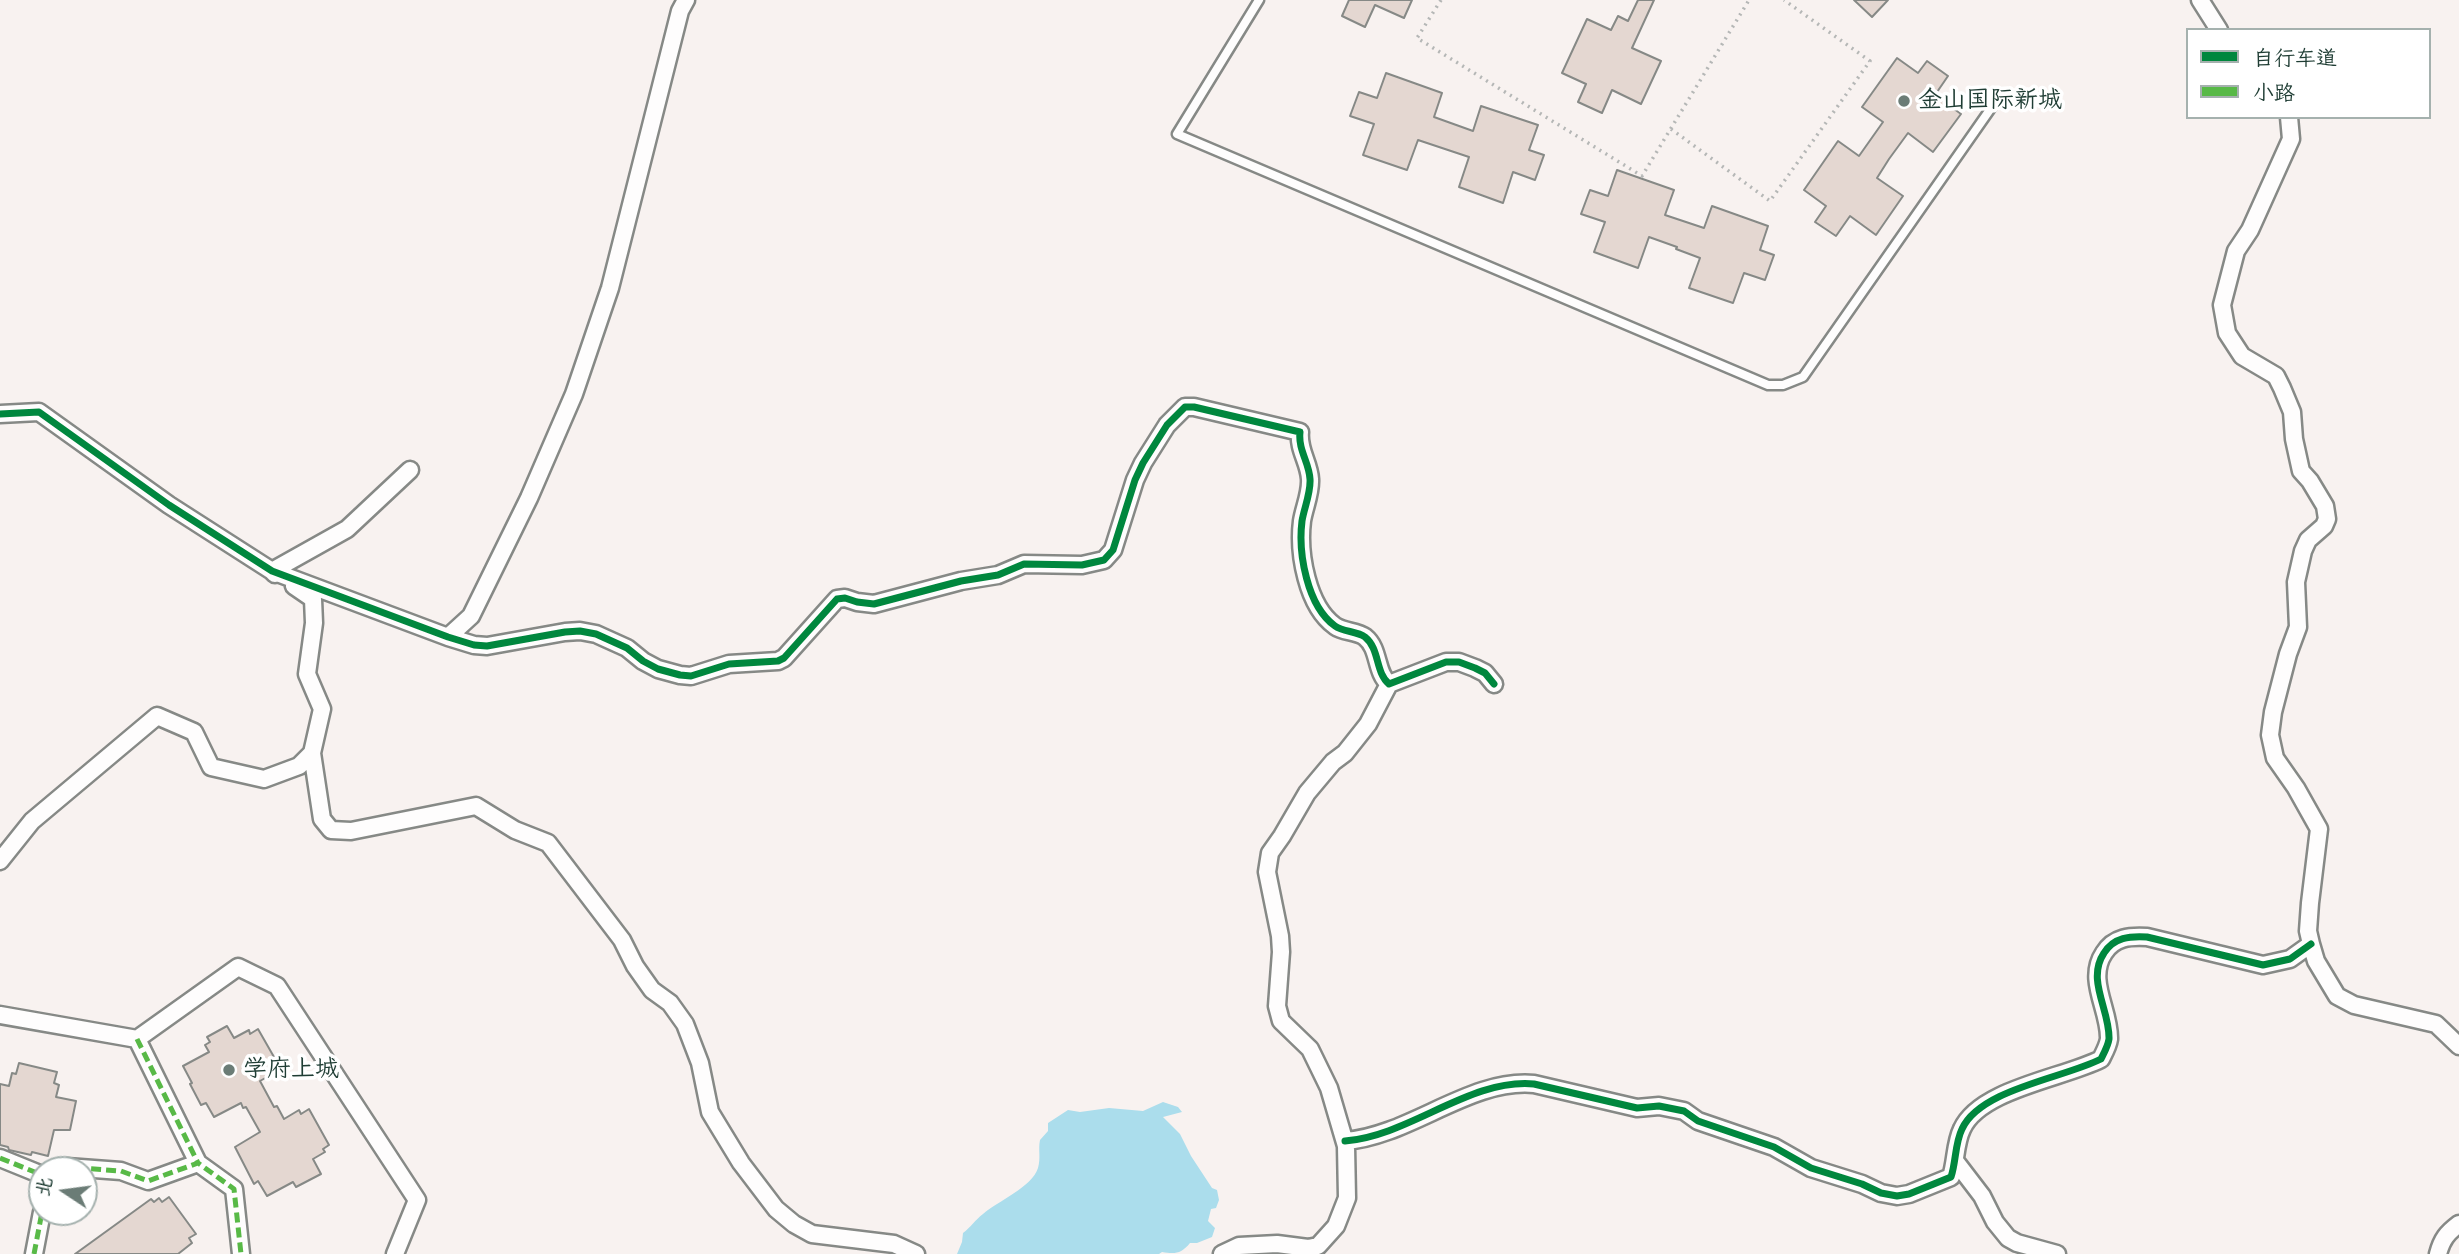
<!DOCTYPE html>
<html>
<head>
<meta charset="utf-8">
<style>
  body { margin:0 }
  #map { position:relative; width:2459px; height:1254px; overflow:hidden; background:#f8f2f0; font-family:Itim,"LXGW WenKai TC",sans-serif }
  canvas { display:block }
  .legend { position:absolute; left:2186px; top:28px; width:245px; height:91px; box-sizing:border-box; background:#fff; border:2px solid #a5b1ae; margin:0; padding:9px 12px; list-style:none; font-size:21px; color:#1f3d34 }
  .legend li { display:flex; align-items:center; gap:14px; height:35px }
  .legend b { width:35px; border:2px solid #a5b1ae }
  .north { position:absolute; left:28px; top:1156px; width:70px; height:70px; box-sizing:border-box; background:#fff; border:2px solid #a5b1ae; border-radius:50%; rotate:283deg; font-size:19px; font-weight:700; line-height:28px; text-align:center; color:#1f3d34 }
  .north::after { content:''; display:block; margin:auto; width:24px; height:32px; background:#6b7c76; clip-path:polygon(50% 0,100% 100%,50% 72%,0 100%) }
</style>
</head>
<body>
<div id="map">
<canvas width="2459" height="1254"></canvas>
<ul class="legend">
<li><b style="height:9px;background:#00873e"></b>自行车道</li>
<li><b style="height:9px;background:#58b947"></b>小路</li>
</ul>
<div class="north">北</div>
</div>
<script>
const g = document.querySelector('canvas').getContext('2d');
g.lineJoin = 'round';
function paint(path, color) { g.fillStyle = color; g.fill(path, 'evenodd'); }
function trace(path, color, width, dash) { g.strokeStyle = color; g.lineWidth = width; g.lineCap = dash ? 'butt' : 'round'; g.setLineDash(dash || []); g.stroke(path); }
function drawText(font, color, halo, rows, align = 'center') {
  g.font = font + ' Itim,"LXGW WenKai TC",sans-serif'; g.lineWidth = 7; g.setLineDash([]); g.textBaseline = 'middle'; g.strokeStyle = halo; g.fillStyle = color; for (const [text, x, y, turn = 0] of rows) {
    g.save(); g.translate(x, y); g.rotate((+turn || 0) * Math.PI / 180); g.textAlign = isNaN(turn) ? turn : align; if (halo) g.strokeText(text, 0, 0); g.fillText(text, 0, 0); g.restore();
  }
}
paint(new Path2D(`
  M1163 1102 1178 1107 1182 1112 1163 1117 1180 1134 1191 1156 1212 1188 1217 1190 1219 1200 1216 1208 1211 1209 1208 1221 1215 1228 1212 1237 1197 1243H1190C1181 1254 1175 1254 1162 1252L1159 1254H957L962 1242 963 1233C971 1227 975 1220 983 1214 998 1201 1032 1187 1038 1168 1041 1158 1038 1149 1040 1140L1048 1131V1123L1068 1110 1080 1112 1109 1108 1143 1111Z`), '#abddec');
const building = new Path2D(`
  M1349 0H1412L1404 18 1375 5 1365 27 1342 16Z
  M1638 0H1654L1632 48 1661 61 1641 104 1612 90 1602 113 1578 102 1586 84 1562 73 1587 19 1611 30 1618 16 1628 21Z
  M1854 0H1888L1872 17Z
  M1897 58 1918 73 1927 61 1948 76 1935 95 1961 114 1933 152 1908 133 1889 159 1877 178 1903 196 1876 235 1850 216 1836 236 1815 222 1826 206 1804 190 1838 141 1859 156 1883 122 1862 107Z
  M1386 73 1442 93 1434 117 1473 131 1481 106 1538 125 1529 150 1544 155 1535 180 1513 172 1503 203 1459 187 1469 157 1418 140 1407 170 1363 155 1374 124 1350 116 1359 92 1377 98Z
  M1617 170 1674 190 1665 215 1704 228 1712 206 1768 226 1760 250 1774 255 1765 280 1744 273 1733 303 1689 288 1700 258 1676 249 1677 247 1649 237 1638 268 1594 252 1605 222 1581 214 1590 190 1608 196Z
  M227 1026 234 1038 249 1030 250 1034 258 1029 278 1064 271 1068 274 1073 260 1081 274 1107 277 1106 284 1119 299 1110 301 1114 309 1109 329 1145 323 1149 325 1152 313 1159 321 1174 296 1187 293 1182 267 1196 258 1181 254 1184 235 1147 260 1132 246 1107 243 1108 241 1103 214 1117 206 1103 201 1105 190 1084 192 1083 183 1066 209 1052 205 1045 210 1042 207 1037Z
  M19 1063 57 1072 54 1083 59 1085 56 1097 76 1101 70 1130H54L48 1156 32 1152 31 1155 9 1150 8 1147 0 1145V1084L9 1086 12 1073 16 1074Z
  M169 1197 196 1234 189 1238 192 1243 178 1254H75L151 1199 154 1202 159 1198 162 1202Z`);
paint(building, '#e4d7d1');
trace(building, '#868986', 2);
const lane = new Path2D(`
  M1259 0 1177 134 1768 385H1783L1803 377 1996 101`);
const street = new Path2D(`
  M2200 0 2219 30
  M2289 117 2291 139 2250 230 2236 251 2222 305 2227 333 2242 356 2276 376 2282 388 2292 412 2294 439 2301 471 2310 481 2325 506 2327 519 2324 526 2308 540 2303 551 2296 582 2298 627 2288 654 2273 712 2270 735 2275 758 2296 788 2319 829 2310 903 2308 931 2311 944 2316 961 2337 996 2354 1005 2436 1024 2459 1046
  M0 414 39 412 169 505 272 571 448 637 474 645 487 646 565 632 580 631 596 634 627 648 643 661 658 669 680 675 691 676 729 664 778 661 784 658 837 599 845 598 857 602 874 604 961 581 998 575 1024 564 1082 565 1104 560 1113 550 1135 480 1143 463 1167 425 1185 407H1194L1300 432C1298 450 1309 462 1310 479 1311 493 1304 508 1302 521 1298 553 1307 606 1335 626 1343 632 1357 631 1365 637 1380 649 1375 672 1389 684L1446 662H1459L1475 668 1485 673 1494 684
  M275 574 272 571 347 529 410 470
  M448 637 471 616 529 498 574 394 610 288 680 11 686 0
  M312 753 322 819 331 830 351 831 476 806 515 830 548 843 622 940 635 966 652 990 670 1003 685 1024 700 1063 710 1112 741 1163 776 1209 794 1224 812 1234 894 1244 916 1254
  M0 861 32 821 157 716 194 732 211 767 264 779 299 766 312 753 322 709 307 674 314 623 313 599 294 586
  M0 1015 137 1039 238 967 277 986 417 1200 395 1254
  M137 1039 198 1163
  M1345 1141C1410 1136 1470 1078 1534 1084L1637 1108 1659 1106 1684 1111 1698 1121 1774 1147 1811 1168 1862 1184 1881 1193 1897 1196 1909 1194 1951 1177C1956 1162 1955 1143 1962 1129 1980 1089 2064 1078 2101 1059 2104 1053 2108 1046 2109 1039 2110 1010 2086 980 2104 953 2114 937 2130 936 2147 937L2263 965 2290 959 2311 944
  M0 1158 42 1175
  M1956 1162 1982 1196 1995 1222 2008 1238 2017 1243 2057 1254
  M62 1170 67 1167 121 1171 148 1181 198 1163 234 1189 241 1254
  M34 1254 42 1212
  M1222 1254 1239 1246 1277 1244 1308 1248 1318 1246 1336 1226 1347 1198 1346 1146 1329 1088 1310 1049 1281 1021 1277 1006 1281 952 1280 936 1267 872 1270 853 1282 836 1307 793 1333 762 1345 753 1368 724 1389 684
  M2438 1254C2442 1239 2447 1233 2459 1224`);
trace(lane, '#868986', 13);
trace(street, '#868986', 21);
trace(new Path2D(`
  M1441 0 1417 38 1642 176 1749 0
  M1671 129 1770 201 1870 61 1784 0`), '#b5b7b6', 3.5, [2, 5]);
trace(lane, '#fefdfd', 8);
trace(street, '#fefdfd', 16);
trace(new Path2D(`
  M137 1039 198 1163
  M0 1158 42 1175
  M62 1170 67 1167 121 1171 148 1181 198 1163 234 1189 241 1254
  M34 1254 42 1212`), '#58b947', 5, [10, 5]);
trace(new Path2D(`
  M0 414 39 412 169 505 272 571 448 637 474 645 487 646 565 632 580 631 596 634 627 648 643 661 658 669 680 675 691 676 729 664 778 661 784 658 837 599 845 598 857 602 874 604 961 581 998 575 1024 564 1082 565 1104 560 1113 550 1135 480 1143 463 1167 425 1185 407H1194L1300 432C1298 450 1309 462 1310 479 1311 493 1304 508 1302 521 1298 553 1307 606 1335 626 1343 632 1357 631 1365 637 1380 649 1375 672 1389 684L1446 662H1459L1475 668 1485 673 1494 684
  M1345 1141C1410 1136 1470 1078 1534 1084L1637 1108 1659 1106 1684 1111 1698 1121 1774 1147 1811 1168 1862 1184 1881 1193 1897 1196 1909 1194 1951 1177C1956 1162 1955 1143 1962 1129 1980 1089 2064 1078 2101 1059 2104 1053 2108 1046 2109 1039 2110 1010 2086 980 2104 953 2114 937 2130 936 2147 937L2263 965 2290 959 2311 944`), '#00873e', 7);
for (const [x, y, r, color] of [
  [1904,101,7,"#6b7c76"],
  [229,1070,7,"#6b7c76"]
]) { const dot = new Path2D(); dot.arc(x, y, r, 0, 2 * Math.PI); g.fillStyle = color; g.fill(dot); trace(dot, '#fff', 2.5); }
drawText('24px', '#1f3d34', '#fff', [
  ["金山国际新城",1918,101],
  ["学府上城",243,1070]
], 'left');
</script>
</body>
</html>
